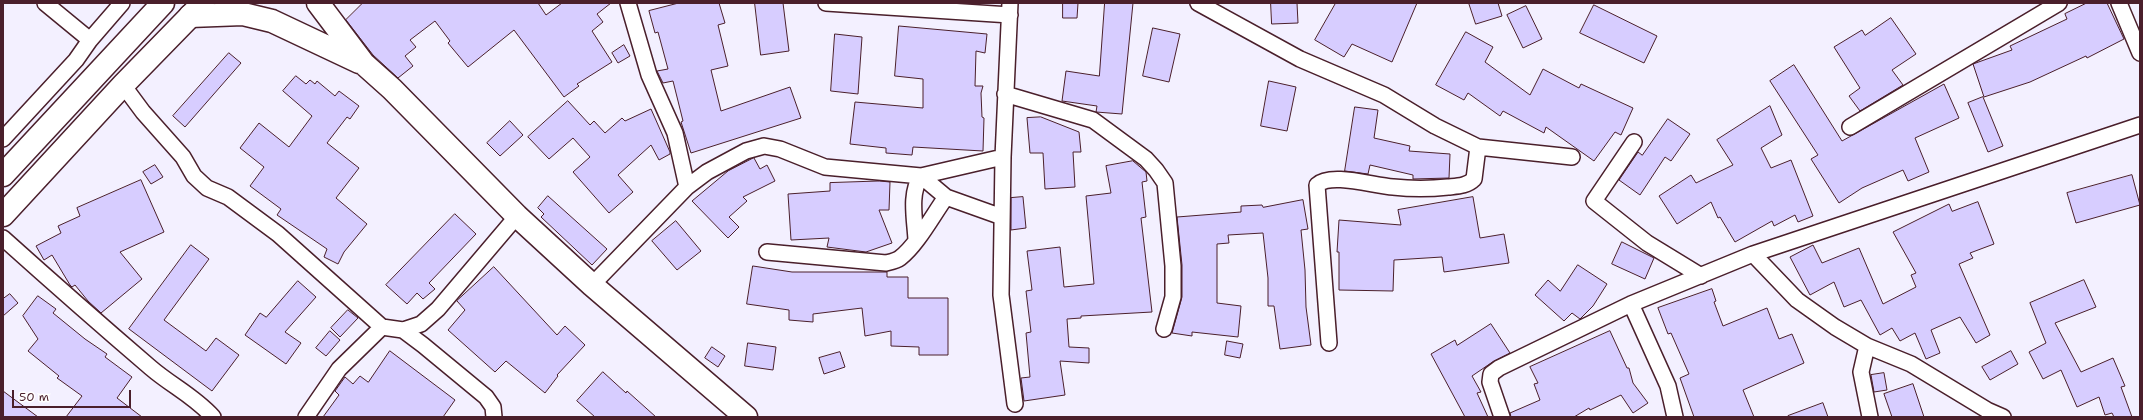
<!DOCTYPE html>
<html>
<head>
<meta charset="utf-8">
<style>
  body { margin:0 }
  #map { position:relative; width:2143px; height:420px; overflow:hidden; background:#f3f0ff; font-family:"Shantell Sans",sans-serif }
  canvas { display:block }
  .frame { position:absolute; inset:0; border:4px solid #4a1f2b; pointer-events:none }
  .scale { position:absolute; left:12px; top:390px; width:119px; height:18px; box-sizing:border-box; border:2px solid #4a1f2b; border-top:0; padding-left:5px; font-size:12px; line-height:14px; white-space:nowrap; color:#4a1f2b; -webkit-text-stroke:3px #fff; paint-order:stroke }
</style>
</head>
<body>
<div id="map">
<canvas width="2143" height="420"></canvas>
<div class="frame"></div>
<div class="scale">50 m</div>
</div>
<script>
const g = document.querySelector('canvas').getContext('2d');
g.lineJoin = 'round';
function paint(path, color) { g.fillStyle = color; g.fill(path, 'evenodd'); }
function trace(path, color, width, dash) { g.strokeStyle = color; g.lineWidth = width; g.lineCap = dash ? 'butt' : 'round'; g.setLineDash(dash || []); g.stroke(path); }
const building = new Path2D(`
  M363 3H538L546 15 562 3H611L597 14 603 22 592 31 612 62 577 84 579 86 564 97 514 30 468 67 448 43 450 41 435 21 410 40 416 47 405 56 413 66 398 78 373 55 346 20Z
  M679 3H719L725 23 718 25 728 66 711 70 721 111 790 87 801 118 691 153 681 122 683 121 673 81 663 83 657 71 668 69 658 32 655 33 649 11Z
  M755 3H783L789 51 761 55Z
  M1063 3H1078L1077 18H1063Z
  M1105 3H1133L1122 114 1096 112 1097 106 1062 101 1066 71 1099 76Z
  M1271 3H1297L1298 23 1272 24Z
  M1336 3H1417L1392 62 1352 44 1344 57 1315 40Z
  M1469 3H1498L1502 16 1476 24Z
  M2087 3H2107L2124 39 2087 58 2086 56 2030 82 1984 97 1973 64 2012 50 2010 46 2067 19 2065 14Z
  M1594 5 1657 36 1644 63 1580 33Z
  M1526 6 1542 39 1523 48 1507 15Z
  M1891 18 1916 54 1892 70 1903 85 1860 111 1849 96 1860 88 1834 47 1862 30 1865 35Z
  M899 26 987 34 985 53 976 51 975 86H983L981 93 982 117 984 118 983 151 913 147 912 155 886 153V148L850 144 855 102 923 108V79L895 76Z
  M1153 28 1180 34 1169 82 1143 76Z
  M1466 32 1493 47 1485 62 1530 95 1543 69 1579 88 1581 84 1633 108 1621 135 1615 132 1594 161 1546 127 1544 133 1503 111 1500 116 1468 93 1464 100 1436 85Z
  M835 34 862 37 858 94 831 91Z
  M624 45 630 56 618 63 612 53Z
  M229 53 241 63 185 127 173 116Z
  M1794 65 1842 141 1944 84 1959 118 1915 138 1929 172 1908 181 1903 170 1862 188 1839 203 1811 159 1818 155 1770 81Z
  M296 76 306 84 310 80 315 84 317 81 335 96 339 91 359 106 350 119 347 117 327 143 359 168 336 198 367 224 344 252 338 264 324 257 327 249 277 215 281 209 250 186 264 167 240 148 259 123 289 147 312 116 283 91Z
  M1269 81 1296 87 1287 131 1261 126Z
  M1983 97 2003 146 1988 152 1968 103Z
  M568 101 590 125 594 121 605 133 622 118 625 121 651 109 670 152V154L659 160 651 145 618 175 633 192 609 213 573 172 590 157 573 138 549 159 528 137Z
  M1770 106 1782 135 1761 148 1771 168 1791 160 1813 216 1798 222 1795 215 1774 226 1772 221 1735 242 1720 217 1718 218 1711 202 1677 224 1659 196 1691 175 1696 183 1733 165 1717 140Z
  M1355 107 1378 110 1374 138 1410 146 1409 151 1450 154 1449 178 1413 179V175L1370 165 1368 174 1345 171Z
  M1041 117 1079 132 1081 152H1073L1075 187 1045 189 1043 153H1030L1027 118Z
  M1668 119 1690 134 1671 161 1665 157 1640 195 1619 180 1638 152 1642 155Z
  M510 121 523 135 500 156 487 143Z
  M754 158 760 169 767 165 775 181 743 197 747 201 729 217 739 227 728 238 692 201 728 171Z
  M1133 161 1146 172 1147 181 1142 182 1146 217 1141 218 1152 312 1081 316V318L1067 319 1069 347 1089 348V363L1060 361 1065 395 1024 401 1021 378 1030 377 1026 333 1031 332 1026 291 1032 290 1027 251 1060 247 1064 287 1094 284 1086 196 1111 193 1106 166Z
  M155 165 163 177 151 184 143 172Z
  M2132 175 2140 205 2076 223 2067 193Z
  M141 180 164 232 120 252 142 279 101 313 88 301 75 285 72 287 70 285 52 255 44 260 36 246 61 233 58 226 80 216 77 208Z
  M880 181 890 182 889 210H879L892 243 866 252 827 247 829 238 791 240 788 194 830 191V183Z
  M548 196 607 249 592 265 541 217 544 214 538 208Z
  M1023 197 1026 228 1011 230V198Z
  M1473 197 1480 238 1504 234 1509 263 1444 272 1442 257 1394 260 1393 291 1339 290V252H1337L1339 220 1401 225 1398 210Z
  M1303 200 1308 229 1301 230 1305 270 1306 307 1311 345 1280 349 1274 306H1268V278L1263 233 1228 235 1229 243 1217 244V303L1241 306 1238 337 1192 332V336L1172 333 1182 297V265L1177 217 1241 212V206L1262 205 1263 207Z
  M1978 202 1994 244 1970 253 1973 258 1959 264 1990 335 1976 343 1960 317 1931 330 1940 353 1926 359 1915 333 1900 341 1892 328 1880 335 1861 300 1844 307 1834 282 1810 295 1790 257 1813 245 1822 263 1859 248 1883 304 1916 287 1911 275 1916 273 1893 232 1949 204 1952 211Z
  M455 214 476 234 429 283 435 289 423 299 417 293 407 304 386 285Z
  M676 221 701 251 677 270 652 241Z
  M1622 242 1654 258 1645 279 1612 264Z
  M191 245 209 259 164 320 206 351 216 338 239 355 212 391 129 329Z
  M1578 265 1607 284 1593 306 1580 319 1572 313 1564 321 1535 295 1548 280 1560 291Z
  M753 266 792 272H887V277H908V298H948V355H919V347L891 346V331L865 336 862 308 813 314V322L789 320V310L747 304Z
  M494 267 557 335 565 326 585 345 557 375 558 376 545 393 506 361 495 372 448 330 465 310 457 301Z
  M2084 280 2096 307 2055 323 2081 372 2113 358 2125 386 2121 387 2132 417H2114L2112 413 2105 415 2099 397 2077 407 2061 370 2043 379 2029 352 2046 343 2030 303Z
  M298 281 316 297 285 332 301 343 286 364 245 335 260 313 266 317Z
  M1712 289 1716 301 1714 302 1723 326 1767 308 1779 339 1792 334 1804 363 1743 390 1754 417H1694L1680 378 1689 374 1671 333 1668 334 1658 308Z
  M10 294 18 303 3 316V299Z
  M38 296 56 309 53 313 85 339 107 354 105 357 132 377 117 398 142 417H66L82 396 57 378 59 376 28 351 38 339 23 316Z
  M348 310 358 318 340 337 331 328Z
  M1491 324 1510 353 1494 361 1472 376 1481 392 1477 393 1488 417H1465L1431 354 1455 340 1457 345Z
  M330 331 340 340 326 356 316 348Z
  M1610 331 1627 368H1629L1633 383 1648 403 1633 413 1621 395 1590 410 1589 408 1574 417H1511L1510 413 1540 400 1534 384 1538 383 1530 367Z
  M1227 341 1243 344 1240 358 1225 355Z
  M748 343 776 347 773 370 745 366Z
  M712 347 725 356 718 367 705 358Z
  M390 351 455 400 443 417H323L339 395 335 391 345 377 353 384 360 376 368 382Z
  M2011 351 2018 364 1990 380 1982 367Z
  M840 352 845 367 824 374 819 358Z
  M603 372 626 393 627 391 656 417H595L577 401Z
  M1884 373 1887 390 1874 392 1871 375Z
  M1913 384 1924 417H1892L1884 394Z
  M3 391 38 417H3Z
  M1823 403 1828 417H1788V416Z`);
paint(building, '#d7cdff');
trace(building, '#4a1f2b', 1);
const street = new Path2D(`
  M45 3 90 40
  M628 3 649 75 675 133 687 187
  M826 3 1010 15
  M1010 3 1003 157 1001 295 1015 404
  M1198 3 1300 59 1384 95 1435 126 1478 147 1572 157
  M2119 3 2140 53
  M123 85 143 112 183 157 194 176 207 188 228 197 278 234 382 327 403 330 423 345 486 397 493 407 494 417
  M1005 94 1093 120 1146 159 1156 170 1165 183 1173 266V297L1164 329
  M1850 127 2059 3
  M3 139 76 60 90 40 122 3
  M1634 142 1594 201 1647 243 1701 276
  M3 238C52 282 101 325 151 368 172 386 194 396 213 417
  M916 240C915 219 909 194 921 176L946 197 1002 217
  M767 252 886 263C890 262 896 261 900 258 917 245 933 215 946 197
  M1753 254 1797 300 1835 327 1867 346 1911 364 1987 410 2003 417
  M592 285 687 187 707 172 746 151 764 146 780 149 825 167 921 176 1003 157
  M1631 304 1668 386 1675 417
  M403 330 421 324 438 309 517 216
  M1329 343 1317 185C1331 172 1374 186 1393 187 1411 189 1430 189 1448 187 1458 186 1467 186 1474 179L1478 147
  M1867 346 1861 372 1870 417
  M306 417 339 369 382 327
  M1502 417 1490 382 1491 374 1499 368 1631 304 1753 254 2140 125`);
const primary = new Path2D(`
  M318 3 364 64 392 89 517 216 592 285 746 417
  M190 16 243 14 272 21 359 62`);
const highway = new Path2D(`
  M3 175 163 3
  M3 215 123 85 203 3`);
trace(street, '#4a1f2b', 18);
trace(primary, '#4a1f2b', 25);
trace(highway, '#4a1f2b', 25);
trace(street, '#fff', 15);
trace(primary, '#fff', 22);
trace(highway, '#fff', 22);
</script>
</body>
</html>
